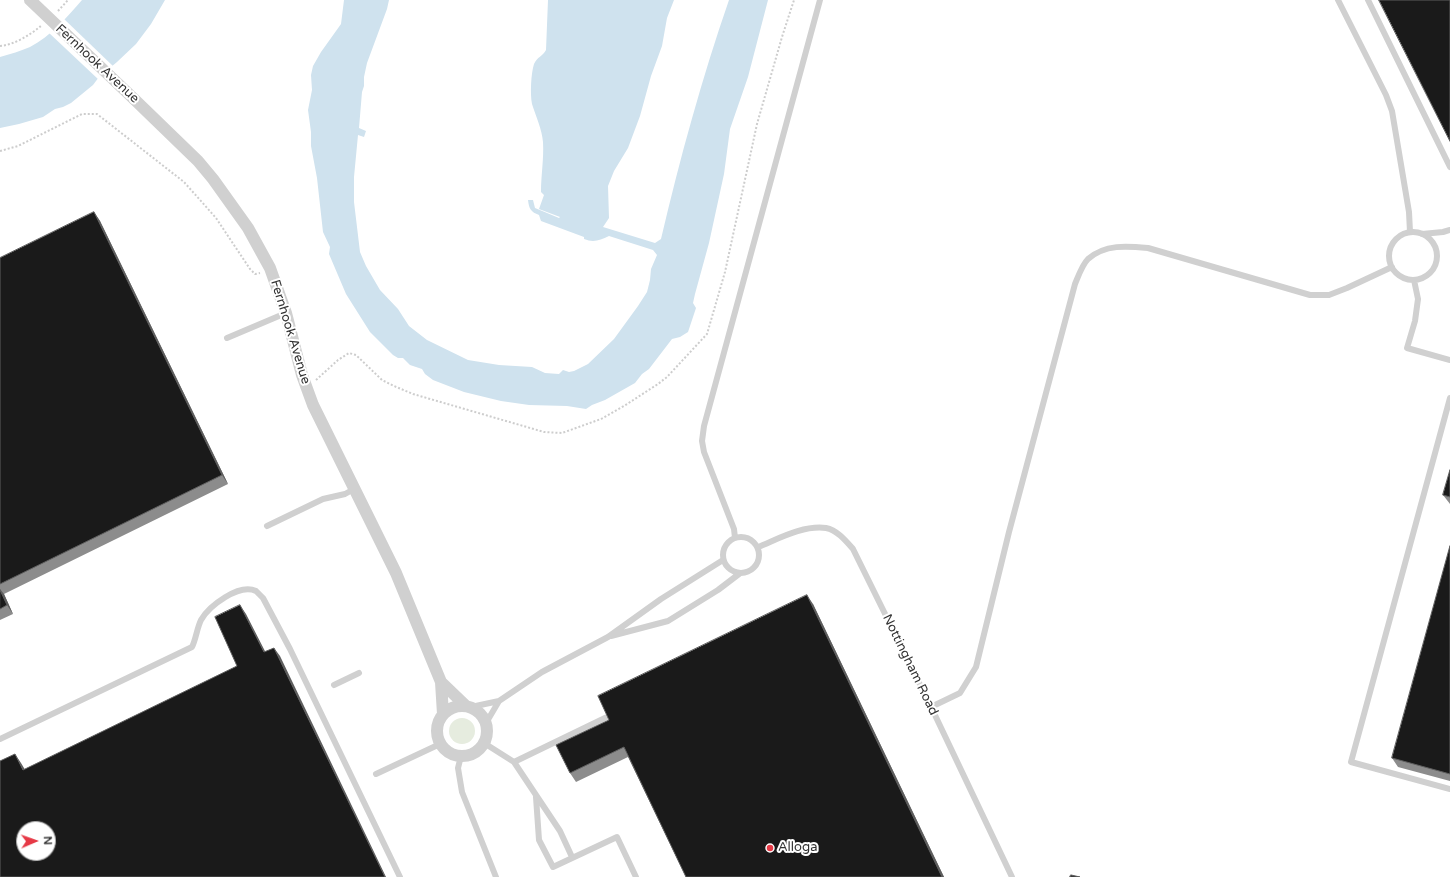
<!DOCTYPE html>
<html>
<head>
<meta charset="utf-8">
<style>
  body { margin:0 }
  #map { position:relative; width:1450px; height:877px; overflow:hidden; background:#fff; font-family:"Varela Round",sans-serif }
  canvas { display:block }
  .north { position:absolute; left:16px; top:821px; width:40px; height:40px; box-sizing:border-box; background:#fff; border:1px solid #adadad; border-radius:50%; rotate:88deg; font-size:11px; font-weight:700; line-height:16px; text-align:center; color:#333 }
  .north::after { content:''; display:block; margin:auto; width:14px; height:18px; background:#e63946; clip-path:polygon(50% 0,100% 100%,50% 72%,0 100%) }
</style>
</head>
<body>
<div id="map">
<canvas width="1450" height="877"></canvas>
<div class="north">N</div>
</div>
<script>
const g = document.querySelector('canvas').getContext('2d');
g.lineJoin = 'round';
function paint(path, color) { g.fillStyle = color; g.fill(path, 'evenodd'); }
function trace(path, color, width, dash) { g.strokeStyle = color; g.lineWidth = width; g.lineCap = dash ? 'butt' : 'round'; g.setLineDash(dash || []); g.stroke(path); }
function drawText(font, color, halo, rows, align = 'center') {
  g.font = font + ' "Varela Round",sans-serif'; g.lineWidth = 4; g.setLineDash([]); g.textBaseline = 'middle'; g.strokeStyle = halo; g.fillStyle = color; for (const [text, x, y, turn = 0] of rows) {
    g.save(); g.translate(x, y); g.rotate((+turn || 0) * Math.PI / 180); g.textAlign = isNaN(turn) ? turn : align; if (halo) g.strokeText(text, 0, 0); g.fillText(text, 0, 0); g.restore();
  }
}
paint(new Path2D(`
  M449 731a13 13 0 1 1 26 0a13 13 0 1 1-26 0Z`), '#e6ecdf');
paint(new Path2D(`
  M82 0H165L151 24 136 44 117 62 99 77 93 85 71 103 63 107 55 109 43 117 19 124 0 128V57C10 54 21 51 30 47 51 36 67 17 82 0Z
  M344 0H389L387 9 367 63 364 77V86L362 92 359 128 366 131 364 137 358 135 354 177V202L360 252 366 266 380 290 398 309 409 326 427 340 468 360 499 365 532 367 545 373 559 374 563 370 569 372 574 371 588 364 614 339 638 306 647 292 650 280 651 269 657 255 653 250 609 236C600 240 594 243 584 239V237L541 221 539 215C531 212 529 209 528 200H533L535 208 559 218 560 217 539 209 544 195 541 192C541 175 544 159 543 142 542 129 536 117 532 104 530 94 531 73 534 64 537 57 543 56 546 50L548 0H674L667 18 662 46 651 76 640 116 628 148 614 171 608 186 609 218 603 227 655 243 661 239C680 158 702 78 729 0H768L748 77 730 129 724 174 709 243 695 294 693 303 696 308 688 332 680 337 672 339 649 369 642 374 635 383 605 400 592 405 586 409 567 406 529 405 501 401 464 392 433 380 425 374 422 369 410 365 403 358H398L393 355 370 332 346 294 329 254 330 247 323 232 317 178 311 146V132L308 110 312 90 311 75 313 66 321 52 341 24Z`), '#cfe2ee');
paint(new Path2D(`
  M63 18 114 67 99 80 48 32Z`), '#fff');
trace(new Path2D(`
  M58 11 68 0
  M0 46C14 45 30 35 41 26
  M0 151 18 146 82 114H97L184 182 216 218 250 269 255 274 260 273
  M316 380 338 360 349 353 356 355 382 380 394 386 413 394 544 432 562 433 601 419 624 406 658 384 667 377 707 334 725 272 757 124 782 37 794 0`), '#cdcdcd', 2, [2, 2]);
trace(new Path2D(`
  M1338 0 1386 95 1392 111 1409 212 1410 232
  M1368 0 1450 167
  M1389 256a24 24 0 1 1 48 0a24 24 0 1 1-48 0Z
  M1422 234 1443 232 1450 230
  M1414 280 1418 299 1415 321 1407 348 1450 360
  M227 338 286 313
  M1450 398 1351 762 1450 789
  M267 526 323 499 345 494 354 489
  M723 555a18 18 0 1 1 36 0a18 18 0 1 1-36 0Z
  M735 538 734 529 704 452 702 441 704 426 820 0
  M758 547C778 539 803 525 826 528 837 530 846 541 853 549L934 713 1012 877
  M611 636 668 621 718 590 739 574
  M334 685 359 673
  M471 707 499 701 542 672 608 637 661 599 723 560
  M931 707 960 693 976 667 1009 532 1075 284C1078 277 1082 265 1088 259 1105 244 1127 246 1148 248L1310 295H1329L1347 288 1392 267
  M486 723 499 701
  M0 739 192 647C196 639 197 628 201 620 209 606 239 583 256 591 258 593 261 596 263 598L290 649 400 877
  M484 743 514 762 560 831 572 857
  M461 756 458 768 462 792 496 877
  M514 762 607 717
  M376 774 440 744
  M536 797 539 840 553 867 617 837 636 877`), '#d0d0d0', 6);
trace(new Path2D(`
  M134 99 198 161 213 179 248 228 270 268 286 313 302 375 313 405 396 573 441 682 443 714
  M441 682 466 706
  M437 731a25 25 0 1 1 50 0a25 25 0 1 1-50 0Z`), '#d0d0d0', 12);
trace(new Path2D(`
  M30 0 134 99`), '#d0d0d0', 12);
paint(new Path2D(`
  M94 212 100 221 228 484 4 594 13 614 0 620V258Z
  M1450 470V504L1443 495Z
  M1450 546V781L1398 767 1392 758Z
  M813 604 944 877H686L628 757 576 782 570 773 609 720Z`), '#8c8c8c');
paint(new Path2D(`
  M94 212 100 221 228 484 222 475Z
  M0 589 4 594 13 614 7 605 0 590Z
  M807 595 813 604 944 877H942Z
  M240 605 246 614 270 661 264 652Z
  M274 648 280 656 386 877H385Z
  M15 754 21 763 30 778 23 770Z`), '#5f5f5f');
const building = new Path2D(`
  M1379 0H1450V141Z
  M94 212 222 475 0 584V258Z
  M1450 470V497L1443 495Z
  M1450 546V774L1392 758Z
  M0 590 7 605 0 609Z
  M807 595 942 877H686L624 747 570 773 556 745 609 720 598 696Z
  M240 605 264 652 274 648 385 877H0V761L15 754 23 770 237 666 215 617ZM24 829H48V853H24Z
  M1071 875 1080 877H1070Z`);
paint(building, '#1a1a1a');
trace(building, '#5f5f5f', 1);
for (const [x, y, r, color] of [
  [770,848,4,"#e63946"]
]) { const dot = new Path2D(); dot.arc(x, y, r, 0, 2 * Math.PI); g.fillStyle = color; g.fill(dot); trace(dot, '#fff', 1.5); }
drawText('13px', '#333', '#fff', [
  ["Fernhook Avenue",97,64,43],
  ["Fernhook Avenue",290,332,73],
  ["Nottingham Road",910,665,64]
]);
drawText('13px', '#333', '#fff', [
  ["Alloga",778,848]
], 'left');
</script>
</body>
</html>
